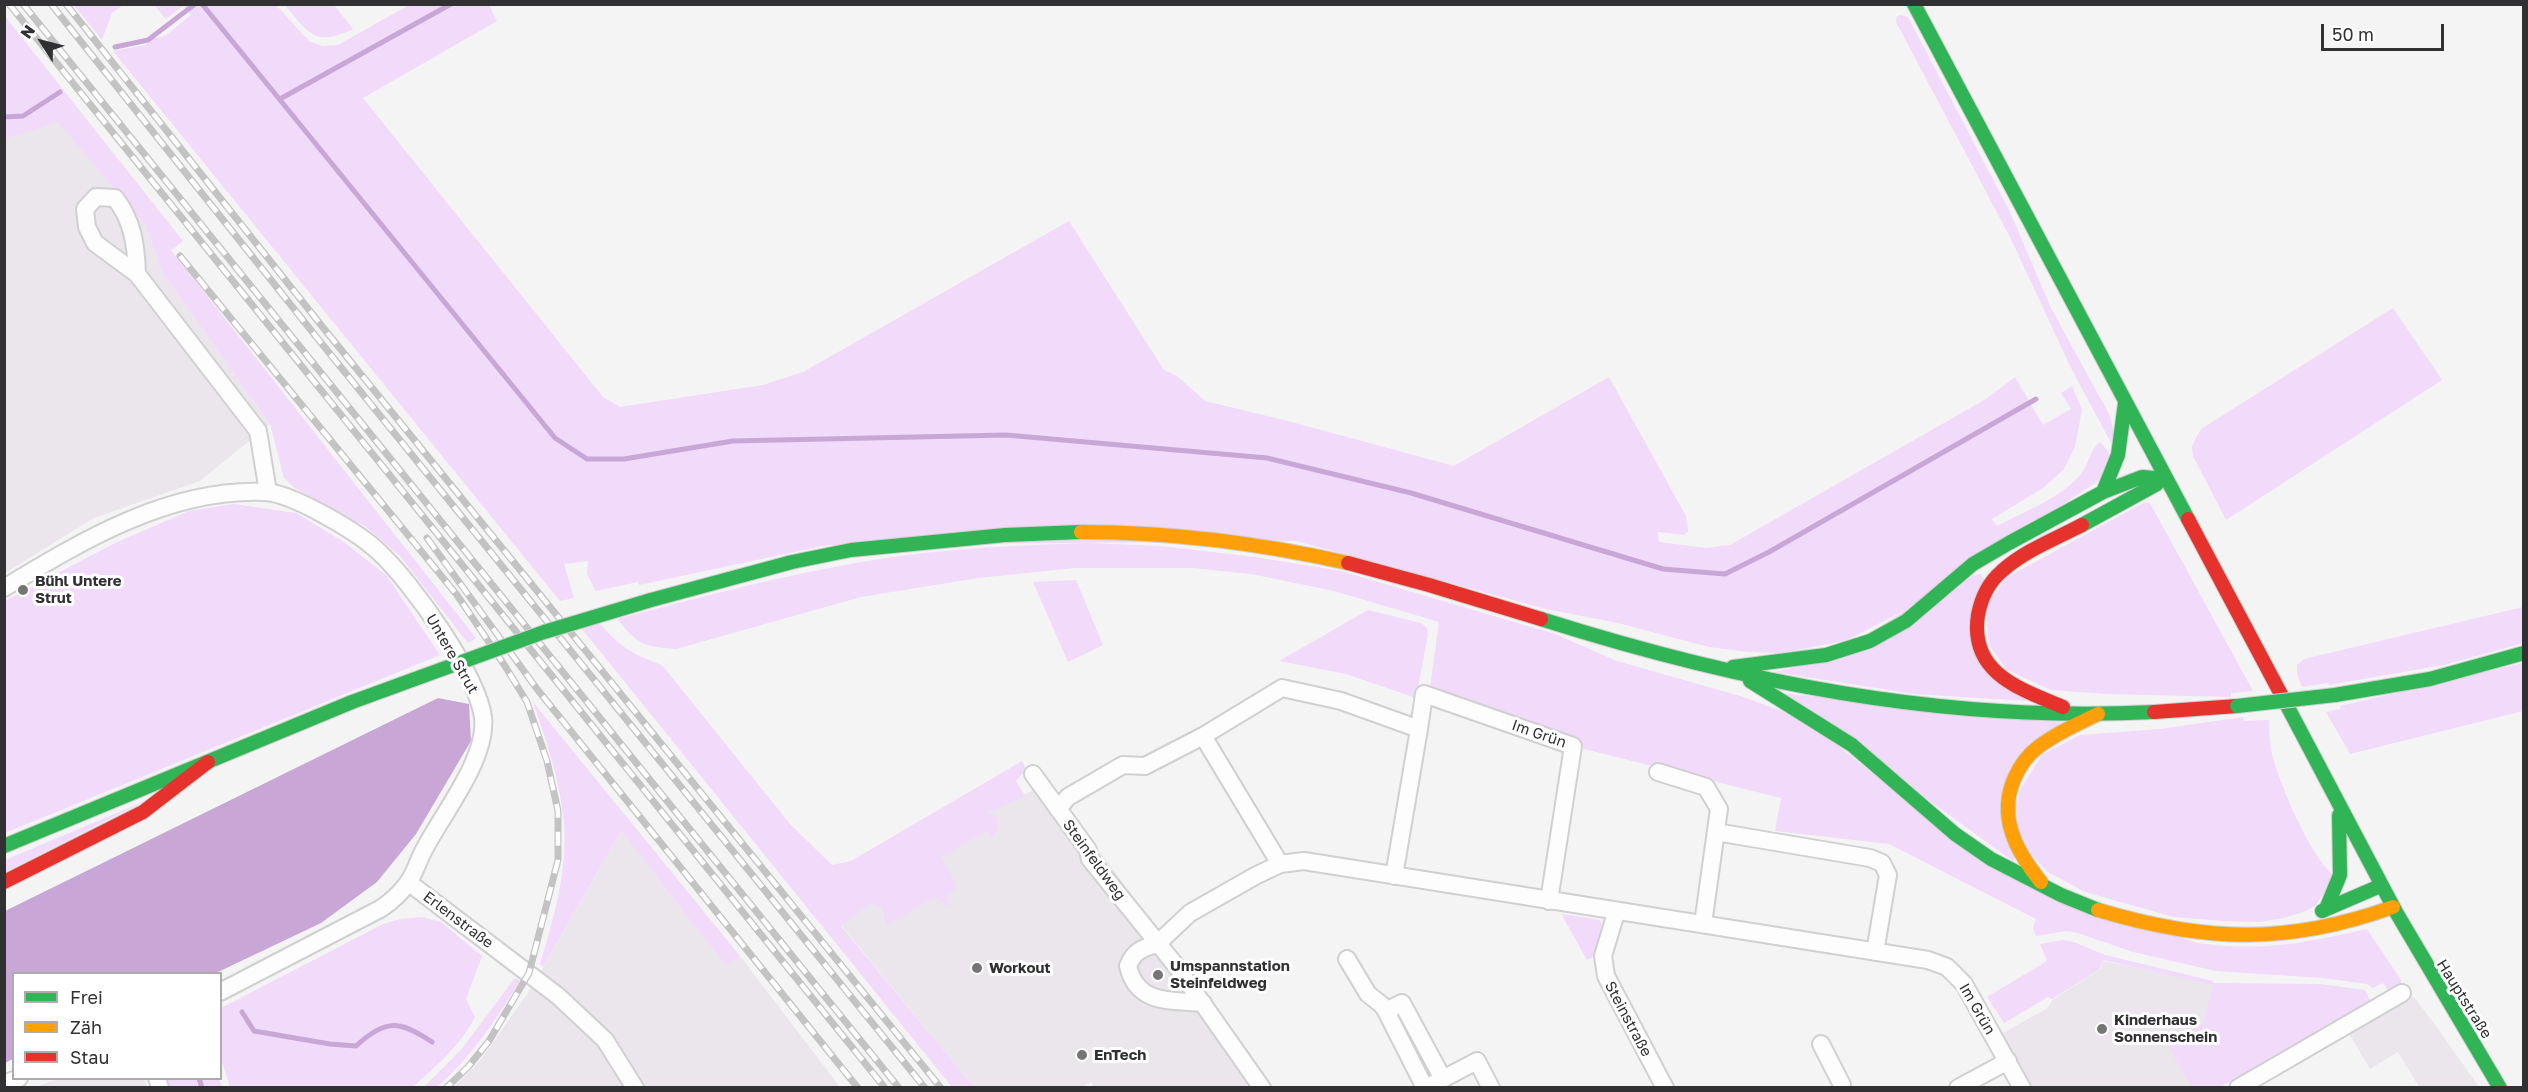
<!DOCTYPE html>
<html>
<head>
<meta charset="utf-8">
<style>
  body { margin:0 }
  #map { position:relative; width:2528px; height:1092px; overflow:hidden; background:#f5f4f5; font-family:"Golos Text",sans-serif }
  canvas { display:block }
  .frame { position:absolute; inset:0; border:6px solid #313032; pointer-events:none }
  .legend { position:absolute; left:12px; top:972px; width:210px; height:108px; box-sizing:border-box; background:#fff; border:2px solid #adacad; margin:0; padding:8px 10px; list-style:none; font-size:18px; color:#313032 }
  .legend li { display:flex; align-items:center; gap:12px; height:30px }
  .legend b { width:30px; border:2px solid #adacad }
  .north { position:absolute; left:12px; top:12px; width:60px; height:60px; -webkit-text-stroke:4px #fff; paint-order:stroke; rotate:306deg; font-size:16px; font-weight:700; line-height:24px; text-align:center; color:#313032 }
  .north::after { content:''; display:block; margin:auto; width:21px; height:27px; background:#313032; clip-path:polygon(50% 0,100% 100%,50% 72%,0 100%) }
  .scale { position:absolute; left:2321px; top:24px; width:123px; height:27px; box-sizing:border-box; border:3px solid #313032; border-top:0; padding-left:8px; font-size:18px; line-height:21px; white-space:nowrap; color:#313032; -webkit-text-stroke:4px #fff; paint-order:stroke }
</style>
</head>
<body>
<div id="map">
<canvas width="2528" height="1092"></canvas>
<div class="frame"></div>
<ul class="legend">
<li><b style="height:8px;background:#30b455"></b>Frei</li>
<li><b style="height:8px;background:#ff9f0a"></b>Zäh</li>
<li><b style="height:8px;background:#e5322d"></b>Stau</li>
</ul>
<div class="north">N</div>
<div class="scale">50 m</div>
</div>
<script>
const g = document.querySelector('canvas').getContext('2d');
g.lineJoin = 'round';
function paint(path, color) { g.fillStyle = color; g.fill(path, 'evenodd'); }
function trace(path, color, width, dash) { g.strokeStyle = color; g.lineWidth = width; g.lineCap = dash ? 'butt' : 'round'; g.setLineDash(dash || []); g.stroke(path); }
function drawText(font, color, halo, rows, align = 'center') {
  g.font = font + ' "Golos Text",sans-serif'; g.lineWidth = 6; g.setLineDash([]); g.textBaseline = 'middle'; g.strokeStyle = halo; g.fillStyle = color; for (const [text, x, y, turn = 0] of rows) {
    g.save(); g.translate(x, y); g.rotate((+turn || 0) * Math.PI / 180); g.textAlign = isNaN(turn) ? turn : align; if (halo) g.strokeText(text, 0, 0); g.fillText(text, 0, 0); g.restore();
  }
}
paint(new Path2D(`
  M58 121 146 226 162 272 270 424 200 481 94 518 5 573V139Z
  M1049 782 1272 1087 1095 1088 1091 1082 1081 1088 974 1087 828 909 988 813Z
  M621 831 725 965 740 956 840 1087 453 1088 482 1058 532 987Z
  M2103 961 2213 983 2203 1023 2167 1045 2192 1087H2032L1999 1035 2048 1008 2052 1000 2101 969Z
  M2407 997H2414L2436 1026 2479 1087H2419L2398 1052 2370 1069 2347 1030Z
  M60 1078 144 1079 147 1087H36Z`), '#eae6ec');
paint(new Path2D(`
  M74 5H123L112 13 102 40Z
  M154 5H276L309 41 322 46 338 45 409 5H489L497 21 363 98 603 397 620 407 763 385 803 372 1069 221 1164 370 1177 376 1205 401 1288 421 1454 466 1609 377 1686 516 1688 531 1684 535 1658 532 1659 542 1706 548 1730 545 1986 399 2015 377 2043 425 2071 409 2061 393 2072 386 2082 410 2075 447 2064 469 2043 488 1992 519 1997 526C2024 512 2061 498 2081 474 2089 464 2090 449 2100 442L2113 457 2104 477 1865 637 1781 653 1749 652 1709 647 1618 623 1546 609 1296 541 827 545 639 585 638 582 596 591 587 574 588 561 564 564 574 598 560 601 113 51 145 45 154 38 165 36 191 15 183 6 166 19Z
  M285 5H334L353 29C315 47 309 34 285 5Z
  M4 15 183 241 171 250 476 638 468 643 400 556 366 527 295 488 284 478 270 424 162 272 146 226 58 122 5 139Z
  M1901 15 1908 17 2010 212 2051 308 2110 416 2114 433 2111 443 2071 368 2011 239 1896 22 1897 16Z
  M2393 308 2442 380 2226 520 2193 456 2192 446 2201 429Z
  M2145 502 2150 503 2253 691 2231 693V697L2105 694 2051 690 2007 670 1989 645 1986 607 2006 578Z
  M234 504 296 513 344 542 386 575 440 655 5 833V601L115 543 189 511Z
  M1087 543 1161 546 1255 557 1341 571 1555 634 1617 661 1740 696 1782 711 1823 733 1972 855 2197 943C2263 952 2304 943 2367 929L2401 980V986L2389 992 2383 983 2373 988 2367 984 2322 978 2216 971 2133 952 2078 933 2066 931 2036 936 2033 928 2036 919 1889 844 1775 831 1781 798 1580 748 1430 688 1439 622 1334 591 1251 574 1193 568H1075L978 578 861 597 676 649C640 646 640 645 617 619 717 593 820 565 924 553 978 547 1032 545 1087 543Z
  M1981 574 1984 580 1970 628 2026 701 1915 694 1774 672 1792 668 1974 575Z
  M1076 580 1103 645 1068 662 1033 582Z
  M2523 607V643L2444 665 2329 685 2328 683 2302 687 2297 674V665L2304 659Z
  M1368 610 1421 623 1427 628 1428 635 1416 698 1346 674 1279 661Z
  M599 623C621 647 631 654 662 665L790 824 832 865 851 861 1022 761 1026 769 1016 781 1025 796 988 813 996 817 998 827 992 838 987 831 941 857 957 886 947 896 949 905 947 906 936 897 886 925 883 909 871 903 841 926 974 1087H952L582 629Z
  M2523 663V711L2350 754 2326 712 2341 709 2340 706Z
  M1781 693 2068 723 2019 757 2014 862Z
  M533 702 740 956 725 965 621 831 543 967 540 964C553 921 568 870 564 823 560 781 547 742 533 702Z
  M2243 717 2244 721 2269 720C2269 733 2270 748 2274 761 2282 789 2312 860 2335 876L2316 905 2306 911 2284 918 2260 922 2223 921 2174 917 2085 892 2048 872 2031 855 2018 828 2017 808 2020 790 2042 755 2080 735 2160 729Z
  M143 802 5 872V860Z
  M1563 914 1600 920 1603 929 1600 953 1587 960 1563 917Z
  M422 917 441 922 482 956 466 999 475 1017C462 1044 435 1067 413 1087H230L221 1059V1008L383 924 400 919Z
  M2062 940 2074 942 2105 955 2213 981V983L2321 984 2365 990 2372 1004 2220 1087 2192 1088 2167 1045 2203 1023 2213 983 2212 985 2103 960 2100 969 2052 999 2048 997 2004 1023 1987 997 2047 961 2040 944Z
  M515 978 520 981C496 1020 471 1057 437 1087H424L461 1050Z
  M166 1079H219L222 1087H169Z`), '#f1dafa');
paint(new Path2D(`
  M438 698 469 704 471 741 416 834 377 882 321 923 216 973 14 974 13 1059 5 1063V911Z`), '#c8a7d6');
trace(new Path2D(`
  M202 4 555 438 587 459H624L733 441 1006 435 1267 458 1411 493 1663 569 1725 574 1769 552 2036 399
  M115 47 148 40 195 4
  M280 99 451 4
  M4 117 23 116 60 92
  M242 1012 254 1031 330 1044 356 1046C385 1019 399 1020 432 1042
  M199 1078 202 1088`), '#c8a7d6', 5);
const street = new Path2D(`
  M137 274C136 245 133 221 115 198L96 197 85 209 87 227 95 243 137 274 258 431 268 492
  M4 588C83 540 170 488 265 492 292 493 360 533 380 553 412 583 477 674 483 717 488 758 443 813 425 848 418 860 415 874 407 884 399 895 391 902 380 909L220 992
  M1203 736 1280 864
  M1658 772 1706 787 1719 809 1703 924
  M1033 774 1088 850 1090 859 1177 967 1262 1088
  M1058 809 1068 797 1123 765 1145 766 1203 736 1282 688 1341 701 1419 729 1424 694 1573 746 1549 901
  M1716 832 1870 858 1882 863 1888 875 1875 952
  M1394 876 1419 729
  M408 882 558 996 605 1040 635 1088
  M1616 913 1603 956 1606 976 1665 1088
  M1157 944 1190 913 1255 876 1280 864 1304 861 1928 960 1947 967 1964 984 2022 1088
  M1157 944C1142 948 1134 951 1128 966 1137 1005 1171 1000 1203 1003
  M1347 959 1368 994 1382 1005 1386 1011 1425 1088
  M1386 1011 1402 1003 1443 1079
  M1821 1044 1842 1085
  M157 1078 160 1088
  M4 1084 19 1078
  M1433 1084 1477 1061 1491 1088
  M1958 1088 2008 1061
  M2238 1088 2402 993`);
const fast = new Path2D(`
  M1914 4 2188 519
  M2103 492 2118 455 2125 403
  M2082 525 2157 484
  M651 600 792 562 851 550 1005 535 1081 532
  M1541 619C1740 682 1944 723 2154 712
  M1733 667 1826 655 1870 641 1906 621 1973 564 2009 543 2103 492 2142 477 2166 479
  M1750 681 1852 745 1955 834 1991 859 2061 895 2098 910
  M2335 695 2430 679 2524 653
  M2283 698 2396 912 2500 1088
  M4 846 352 702 415 679
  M2326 909 2340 875 2339 815
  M2322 911 2380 886`);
const slow = new Path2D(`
  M1081 532C1172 532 1259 543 1348 563
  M2041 882C2016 851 1997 816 2015 777 2020 766 2028 755 2037 748 2056 733 2078 724 2098 714
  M2098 910C2205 942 2287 945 2393 907`);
const jam = new Path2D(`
  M2188 519 2283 698
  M1348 563 1429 585 1541 619
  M2063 707C2020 689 1969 673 1978 615 1981 599 1989 582 2002 571 2024 551 2055 539 2082 525
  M2154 712 2237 706
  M4 882 143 812 208 762`);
trace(street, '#d1d0d1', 20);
trace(fast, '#d1d0d1', 16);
trace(slow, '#d1d0d1', 16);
trace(jam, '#d1d0d1', 16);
trace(street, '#fefdfe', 16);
trace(fast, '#30b455', 14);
trace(slow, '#ff9f0a', 14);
trace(jam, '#e5322d', 14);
const rail = new Path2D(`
  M9 4 885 1088
  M23 4 899 1088
  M51 4 318 339 925 1088
  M66 4 325 330 941 1088
  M180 256 457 595 505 666 527 702 547 761 558 811V860L529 973 489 1041 468 1067 446 1088
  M427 538 537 689 858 1088`);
trace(rail, '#c3c3c4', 7);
trace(rail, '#fff', 4.5, [14]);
const fastBridge = new Path2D(`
  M415 679 544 632 651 600
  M2237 706 2335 695`);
trace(fastBridge, '#d1d0d1', 16, []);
trace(fastBridge, '#30b455', 14);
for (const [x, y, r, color] of [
  [23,590,6,"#767576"],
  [977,968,6,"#767576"],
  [1158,975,6,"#767576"],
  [2102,1029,6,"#767576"],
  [1082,1055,6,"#767576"]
]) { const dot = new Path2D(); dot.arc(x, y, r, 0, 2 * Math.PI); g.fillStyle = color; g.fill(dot); trace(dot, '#fff', 2); }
drawText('bold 15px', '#313032', '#fff', [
  ["Bühl Untere",35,581],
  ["Strut",35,598],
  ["Umspannstation",1170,966],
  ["Steinfeldweg",1170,983],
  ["Workout",989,968],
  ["Kinderhaus",2114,1020],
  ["Sonnenschein",2114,1037],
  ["EnTech",1094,1055]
], 'left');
drawText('15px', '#313032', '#fff', [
  ["Untere Strut",452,654,60],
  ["Im Grün",1539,734,19],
  ["Steinfeldweg",1094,860,54],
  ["Erlenstraße",458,920,37],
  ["Hauptstraße",2464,999,58],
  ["Im Grün",1977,1009,60],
  ["Steinstraße",1628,1019,62]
]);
</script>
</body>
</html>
